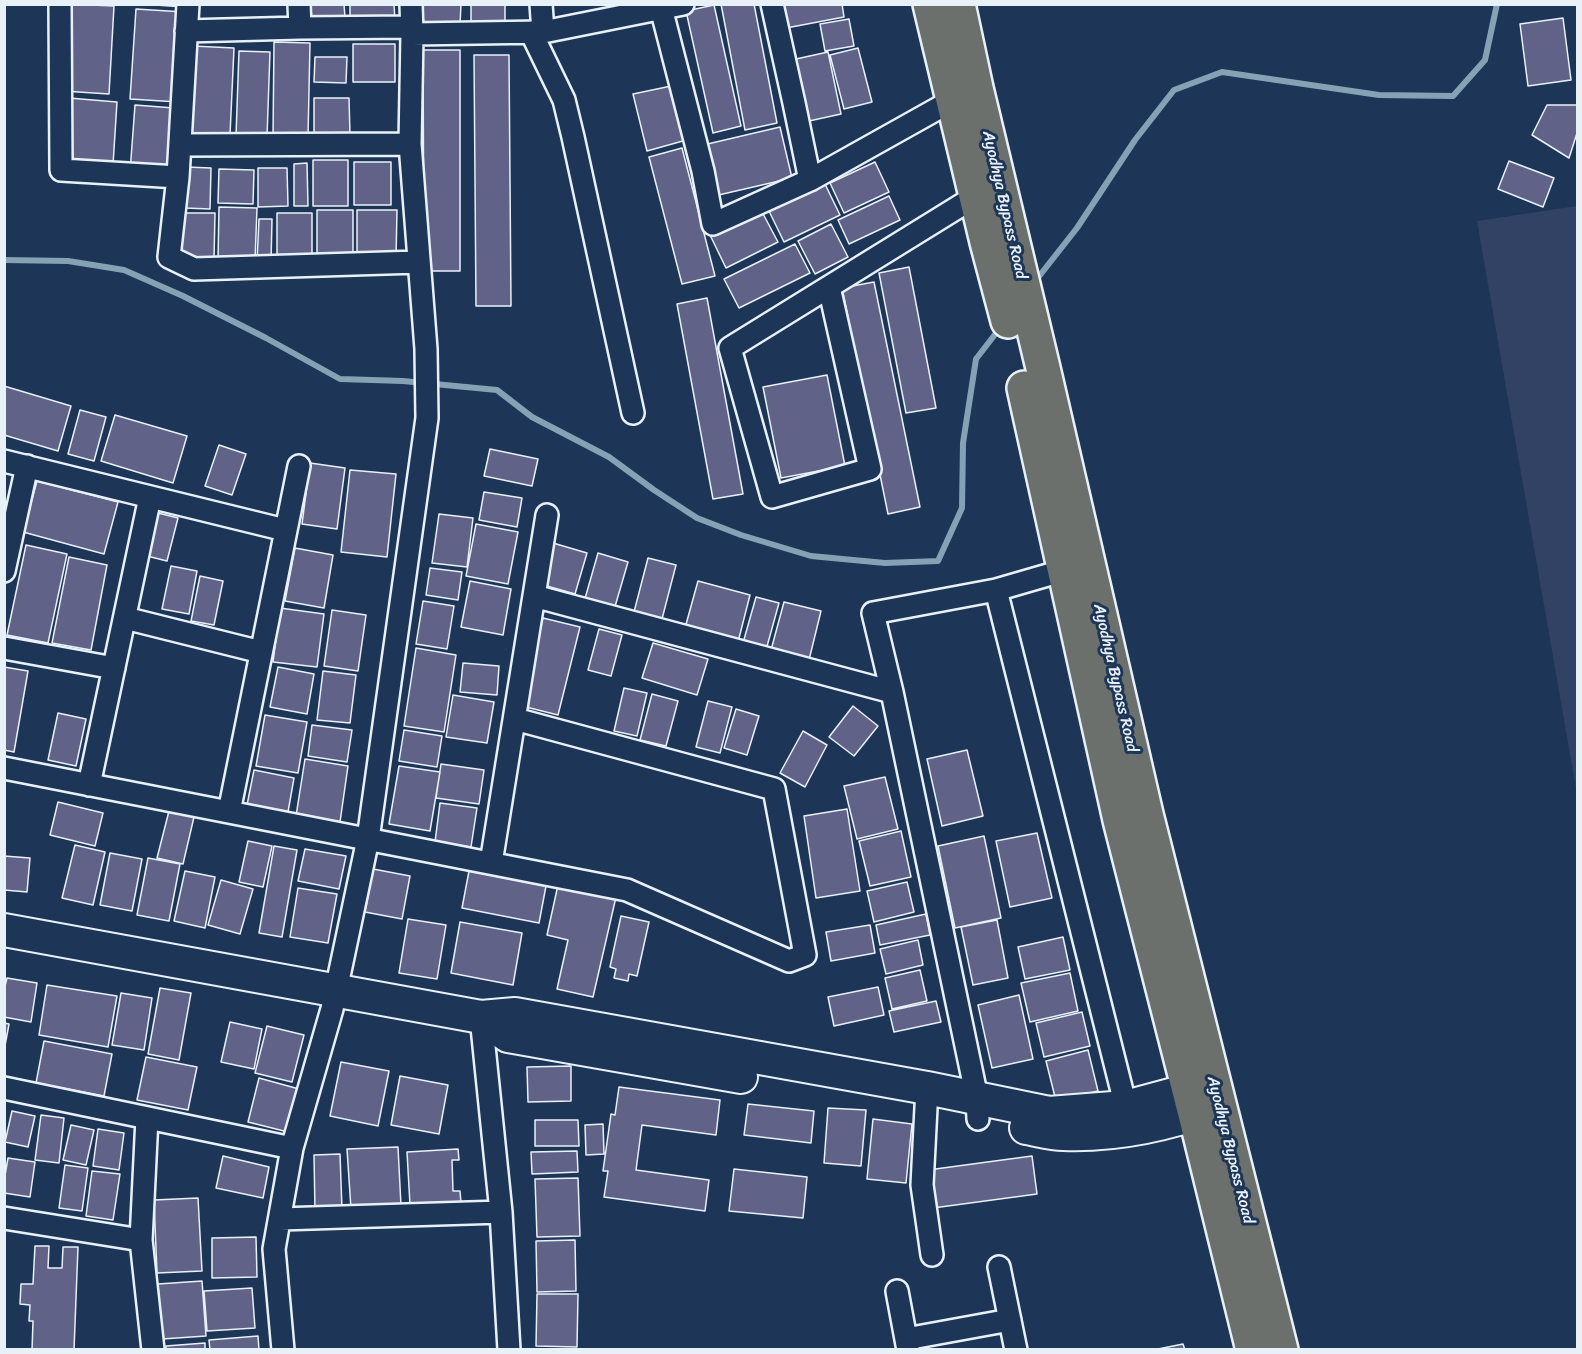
<!DOCTYPE html>
<html>
<head>
<meta charset="utf-8">
<style>
  body { margin:0 }
  #map { position:relative; width:1582px; height:1354px; overflow:hidden; background:#1d3557; font-family:Sriracha,sans-serif }
  canvas { display:block }
  .frame { position:absolute; inset:0; border:6px solid #e8f1f8; pointer-events:none }
</style>
</head>
<body>
<div id="map">
<canvas width="1582" height="1354"></canvas>
<div class="frame"></div>
</div>
<script>
const g = document.querySelector('canvas').getContext('2d');
g.lineJoin = 'round';
function paint(path, color) { g.fillStyle = color; g.fill(path, 'evenodd'); }
function trace(path, color, width, dash) { g.strokeStyle = color; g.lineWidth = width; g.lineCap = dash ? 'butt' : 'round'; g.setLineDash(dash || []); g.stroke(path); }
function drawText(font, color, halo, rows, align = 'center') {
  g.font = font + ' Sriracha,sans-serif'; g.lineWidth = 6; g.setLineDash([]); g.textBaseline = 'middle'; g.strokeStyle = halo; g.fillStyle = color; for (const [text, x, y, turn = 0] of rows) {
    g.save(); g.translate(x, y); g.rotate((+turn || 0) * Math.PI / 180); g.textAlign = isNaN(turn) ? turn : align; if (halo) g.strokeText(text, 0, 0); g.fillText(text, 0, 0); g.restore();
  }
}
paint(new Path2D(`
  M1577 206H1578L1577 794 1477 221Z`), '#314265');
trace(new Path2D(`
  M4 260 68 261 124 270 183 296 266 338 340 379 403 381 497 390 532 417 609 457 654 490 697 518 741 535 811 556 885 563 938 561 962 508 963 443 976 359 1000 328
  M1033 284 1077 228 1135 140 1174 90 1222 72 1379 95 1453 96 1485 60 1497 4`), '#85a2b5', 6);
const building = new Path2D(`
  M68 4 114 6 109 94 63 91Z
  M141 4H184V7Z
  M308 4H344L345 18H308Z
  M350 4H394L395 22H350Z
  M420 4H461L460 25 419 24Z
  M471 4H505V27L471 26Z
  M721 4H754L777 123 745 130Z
  M776 4H842L844 17 781 29Z
  M714 5 741 126 713 133 686 11Z
  M136 9 184 12 178 102 130 99Z
  M1563 18 1571 80 1528 86 1520 24Z
  M849 19 854 46 825 51 820 24Z
  M274 42 310 43 308 137H273Z
  M353 44H395V82H353Z
  M193 46 234 48 230 135 189 133Z
  M858 48 872 102 844 109 830 55Z
  M423 50H460V271H424Z
  M239 51 270 52 267 137 236 136Z
  M828 52 841 114 809 121 796 59Z
  M474 55H509L511 306H476Z
  M315 57H347L346 83 314 82Z
  M676 85 690 139 647 151 633 94Z
  M69 98 117 102 113 165 64 161Z
  M314 98H349L350 135H314Z
  M135 105 174 108 169 174 130 172Z
  M1547 105H1578V130L1569 158 1532 135Z
  M780 127 792 178 710 197 699 146Z
  M682 148 715 276 682 284 649 157Z
  M313 160H348V206H313Z
  M1509 161 1554 178 1543 207 1498 189Z
  M354 162H391V205H354Z
  M875 162 889 192 844 213 830 183Z
  M307 163 308 206H294V164Z
  M186 167 211 168 210 209 185 208Z
  M258 168H287L288 206 258 207Z
  M219 169 254 170 253 204 218 203Z
  M824 182 840 215 784 242 768 209Z
  M889 196 900 220 849 244 838 220Z
  M219 207 257 208 255 261 218 260Z
  M317 210H353V257H317Z
  M357 210H397L396 258H357Z
  M761 210 778 242 726 268 710 235Z
  M181 213H215L214 259 181 258Z
  M277 213H312V256H277Z
  M259 219H272L271 262H257Z
  M831 224 848 257 815 274 798 241Z
  M795 244 810 273 739 308 724 279Z
  M909 267 936 408 906 413 879 273Z
  M874 282 920 507 888 514 842 288Z
  M707 298 743 494 713 499 677 304Z
  M827 375 845 466 781 478 763 387Z
  M4 386 71 406 58 451 4 435Z
  M80 410 106 417 94 461 68 454Z
  M115 415 187 436 173 483 101 461Z
  M219 445 246 454 232 495 205 486Z
  M490 449 538 459 532 486 484 476Z
  M310 463 345 468 337 529 302 524Z
  M350 470 396 474 387 557 341 552Z
  M37 481 118 502 104 554 23 532Z
  M484 492 522 498 517 527 479 520Z
  M154 512 178 518 167 561 143 555Z
  M439 514 473 518 467 567 432 563Z
  M476 524 518 532 508 584 466 576Z
  M553 543 587 553 575 594 540 584Z
  M26 545 67 554 48 643 7 635Z
  M295 548 333 555 324 608 285 601Z
  M598 553 628 562 614 610 584 602Z
  M69 557 107 565 91 650 52 643Z
  M648 558 676 565 662 619 634 612Z
  M171 566 197 571 189 614 162 609Z
  M430 568 462 572 458 600 426 595Z
  M200 576 223 581 214 625 191 621Z
  M470 581 511 589 503 635 461 627Z
  M698 581 750 595 738 642 685 628Z
  M756 597 779 603 766 650 743 643Z
  M423 601 454 606 447 649 416 644Z
  M784 602 821 611 809 660 771 650Z
  M280 608 324 614 317 667 273 662Z
  M332 610 366 615 358 671 324 666Z
  M543 618 580 627 558 715 522 706Z
  M599 629 622 635 611 676 588 670Z
  M653 643 708 659 697 695 642 678Z
  M416 648 456 655 444 732 404 726Z
  M463 663 499 666 497 695 460 692Z
  M4 667 28 671 14 752 4 750Z
  M278 667 314 674 307 714 270 707Z
  M323 671 356 675 350 723 317 720Z
  M624 688 647 693 637 736 614 731Z
  M652 694 678 701 666 746 640 740Z
  M453 695 494 702 487 743 446 737Z
  M708 701 732 707 720 753 696 747Z
  M853 706 878 726 854 756 829 737Z
  M736 709 759 716 747 755 724 748Z
  M58 713 86 719 76 766 48 760Z
  M265 715 307 722 298 773 256 766Z
  M312 725 352 730 347 762 308 756Z
  M404 730 442 736 437 767 399 761Z
  M803 731 827 745 805 787 780 773Z
  M967 750 983 816 942 826 927 759Z
  M305 759 348 766 340 822 296 816Z
  M441 764 484 770 479 804 436 798Z
  M399 766 440 772 430 831 389 824Z
  M254 770 294 778 288 812 247 805Z
  M885 777 898 829 857 839 844 786Z
  M58 802 103 813 95 846 50 835Z
  M440 803 477 808 471 847 435 842Z
  M847 809 860 891 816 898 804 816Z
  M169 811 194 817 183 864 157 858Z
  M901 831 911 877 870 886 859 841Z
  M1037 833 1052 898 1010 907 996 841Z
  M984 836 1001 918 955 928 938 846Z
  M248 841 272 846 263 887 239 882Z
  M75 845 105 852 93 905 62 898Z
  M274 846 297 850 282 937 259 933Z
  M305 849 346 856 339 889 298 881Z
  M110 853 142 859 132 911 100 905Z
  M4 856 30 858 27 892 4 890Z
  M148 858 180 864 169 921 137 915Z
  M373 869 410 876 402 919 365 912Z
  M185 871 215 877 205 928 174 921Z
  M469 871 546 886 539 923 462 908Z
  M221 880 253 889 240 934 208 925Z
  M907 882 914 912 874 922 867 891Z
  M558 885 616 897 593 997 557 989 568 940 547 935Z
  M298 888 337 894 328 943 290 937Z
  M926 914 930 935 880 945 876 925Z
  M621 916 649 922 637 976 629 974 628 981 614 978 616 969 610 967Z
  M408 919 446 925 437 979 399 973Z
  M997 920 1008 978 973 985 961 927Z
  M460 922 522 933 513 985 451 973Z
  M870 925 875 953 831 961 826 932Z
  M1063 937 1070 970 1025 979 1018 947Z
  M918 940 923 965 886 974 880 949Z
  M920 970 927 1001 892 1009 885 978Z
  M1070 973 1078 1011 1030 1022 1021 983Z
  M7 978 37 983 31 1022 4 1017V990Z
  M47 985 117 996 108 1047 39 1035Z
  M878 987 884 1015 834 1026 828 997Z
  M160 988 191 993 179 1060 148 1054Z
  M121 993 152 998 144 1050 112 1045Z
  M1019 995 1033 1059 992 1068 978 1005Z
  M936 1001 941 1022 894 1032 889 1011Z
  M1082 1012 1090 1046 1044 1057 1036 1023Z
  M230 1022 262 1029 254 1069 221 1062Z
  M4 1023 9 1024 4 1051Z
  M267 1026 304 1035 292 1082 255 1073Z
  M44 1041 112 1054 104 1096 36 1083Z
  M1088 1050 1098 1091 1056 1101 1046 1061Z
  M146 1057 197 1067 188 1110 137 1100Z
  M341 1062 389 1071 378 1126 330 1116Z
  M571 1066V1101L528 1102 527 1067Z
  M400 1076 448 1085 439 1134 391 1125Z
  M259 1078 299 1089 288 1132 248 1122Z
  M619 1087 720 1100 716 1135 642 1125 636 1170 709 1180 705 1211 604 1197 608 1171H603L611 1114 615 1115Z
  M748 1104 814 1111 811 1143 744 1135Z
  M828 1108 866 1110 861 1166 824 1163Z
  M12 1111 35 1116 28 1147 5 1142Z
  M41 1115 64 1118 59 1163 35 1160Z
  M873 1119 912 1124 906 1183 867 1179Z
  M535 1120H578L579 1146H535Z
  M603 1124 604 1154 586 1155 585 1125Z
  M71 1125 94 1130 86 1165 63 1160Z
  M98 1129 124 1133 119 1170 93 1166Z
  M398 1147 401 1206 351 1209 347 1149Z
  M458 1149 459 1160H452L453 1191H460L461 1203 410 1205 407 1152Z
  M577 1151 578 1172 532 1174 531 1152Z
  M340 1154 342 1210 315 1211 314 1155Z
  M223 1156 269 1167 263 1198 216 1188Z
  M1032 1156 1037 1194 933 1208 928 1170Z
  M8 1158 35 1162 30 1197 4 1193V1181Z
  M65 1165 88 1168 82 1211 59 1208Z
  M734 1169 807 1177 803 1218 729 1211Z
  M92 1171 120 1174 113 1220 86 1216Z
  M578 1178 580 1236 537 1237 535 1179Z
  M198 1198 202 1271 157 1273 154 1200Z
  M256 1237 257 1277 212 1278V1238Z
  M575 1240 576 1291 537 1292 536 1241Z
  M35 1246H49L48 1268H62L63 1247H78L74 1350H32L33 1321H29L30 1305 20 1304 21 1284H33Z
  M202 1281 206 1336 162 1339 158 1284Z
  M252 1288 255 1328 207 1331 204 1291Z
  M537 1294H578L577 1347 536 1346Z
  M258 1336 259 1350H210L209 1340Z
  M205 1343V1350H166V1346Z
  M1183 1344 1185 1350H1153Z`);
paint(building, '#606287');
trace(building, '#e8f1f8', 1.5);
const street = new Path2D(`
  M60 4 61 170 178 177
  M188 4 178 177 169 257 194 269 418 262
  M299 4 300 28
  M541 4 543 32
  M660 4 703 171 713 224 810 180 953 100
  M772 4 794 103 810 180
  M186 31 300 28 411 27
  M531 32 564 100 573 137 633 413
  M412 34 543 32 683 4
  M180 145 410 144
  M829 287 870 469 772 497 730 348 976 196
  M4 461 285 530
  M4 571 27 466
  M996 590 1126 1107V1119
  M534 596 892 692
  M125 618 261 652
  M4 648 114 668
  M4 768 627 890 789 961 805 955 774 789 515 719
  M89 785 150 497
  M229 812 299 466
  M491 863 547 515
  M481 1017 501 1212 509 1350
  M4 1088 292 1148
  M927 1088 922 1185 932 1255
  M147 1118 141 1240 153 1350
  M978 1119 977 1098 892 692 873 613 996 590 1065 570
  M4 1218 141 1240
  M280 1219 501 1212
  M999 1267 1016 1350
  M897 1291 908 1350
  M906 1339 1010 1320
  M283 1350 274 1249 292 1148 332 1009 368 839 427 418 426 349 410 144 412 34 411 4`);
const secondary = new Path2D(`
  M4 930 481 1017 515 1014 927 1088 1049 1113 1126 1107 1189 1090 1212 1080
  M481 1017 508 1036 741 1077
  M1026 1128C1038 1130 1051 1134 1063 1134 1115 1136 1170 1124 1218 1106`);
const primary = new Path2D(`
  M930 4 987 242 1008 321
  M958 4 976 88 1043 368 1146 814 1281 1350
  M1024 388 1120 820 1195 1114 1253 1350`);
trace(street, '#e8f1f8', 26);
trace(secondary, '#e8f1f8', 36);
trace(primary, '#e8f1f8', 38);
trace(street, '#1d3557', 21);
trace(secondary, '#1d3557', 32);
trace(primary, '#6b706d', 33);
drawText('16px', '#e8f1f8', '#1d3557', [
  ["Ayodhya Bypass Road",1004,205,77],
  ["Ayodhya Bypass Road",1115,678,77],
  ["Ayodhya Bypass Road",1230,1150,76]
]);
</script>
</body>
</html>
